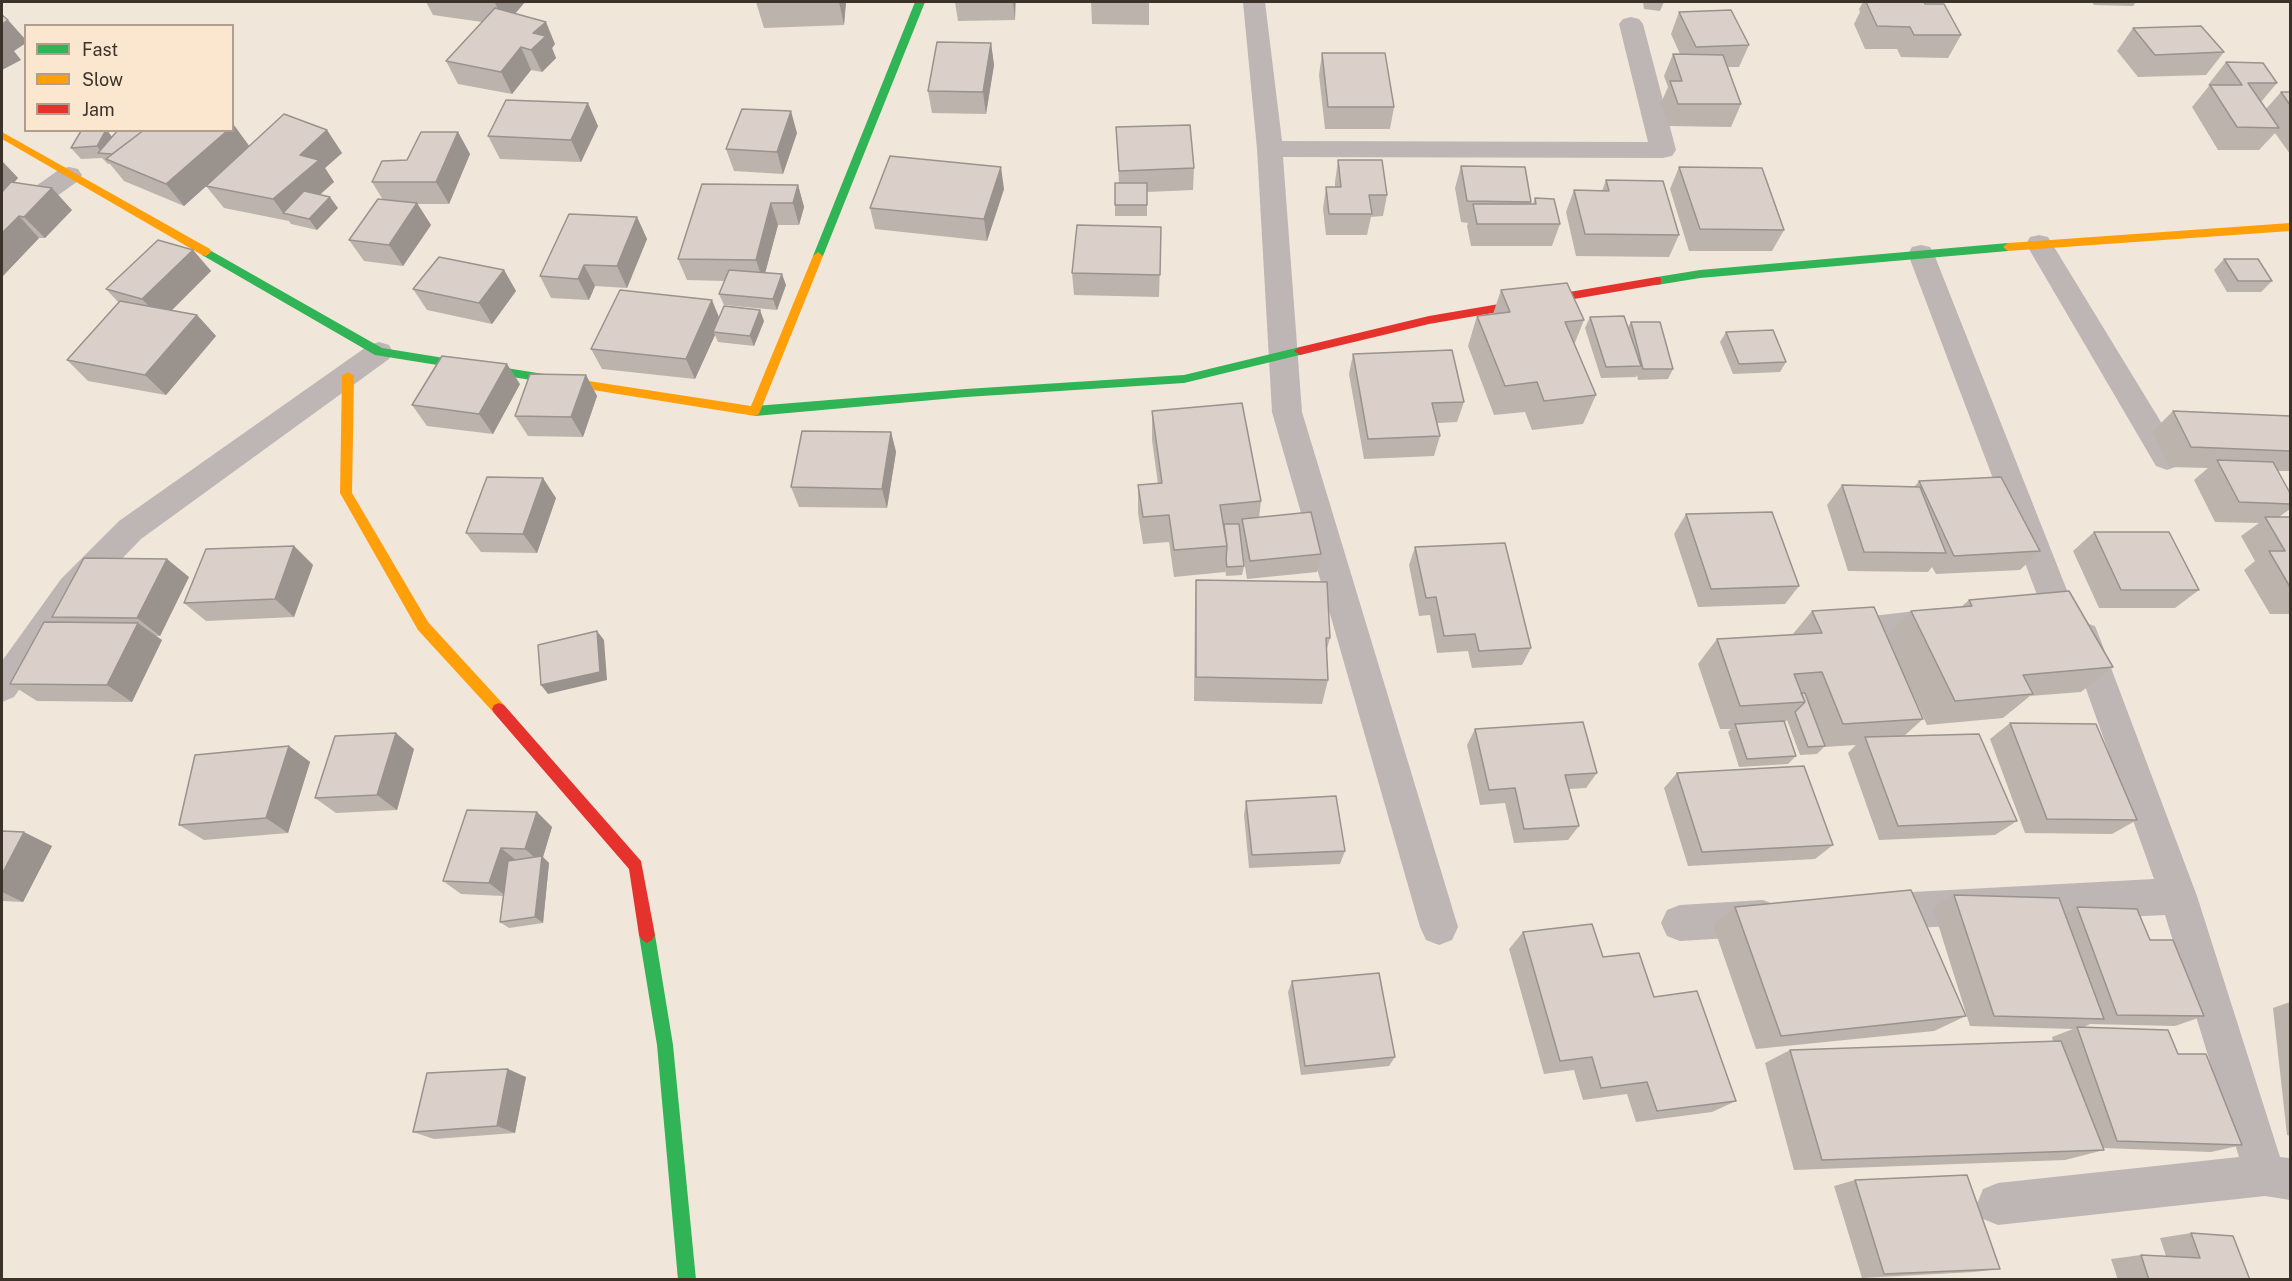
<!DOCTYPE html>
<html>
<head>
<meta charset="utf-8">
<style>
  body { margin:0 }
  #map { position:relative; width:2292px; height:1281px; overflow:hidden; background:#f1e6da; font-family:"Public Sans",sans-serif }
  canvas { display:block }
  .frame { position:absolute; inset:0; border:3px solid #3b332a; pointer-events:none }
  .legend { position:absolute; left:24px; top:24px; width:210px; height:108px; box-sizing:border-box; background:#fbe7d0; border:2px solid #ae9f8e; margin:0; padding:8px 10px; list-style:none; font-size:18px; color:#3b332a }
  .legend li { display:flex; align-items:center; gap:12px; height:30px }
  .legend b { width:30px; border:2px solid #ae9f8e }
</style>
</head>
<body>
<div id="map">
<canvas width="2292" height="1281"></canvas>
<div class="frame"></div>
<ul class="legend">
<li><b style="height:8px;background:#30b455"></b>Fast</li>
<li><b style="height:8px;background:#ff9f0a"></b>Slow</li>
<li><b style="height:8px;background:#e5322d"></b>Jam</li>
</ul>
</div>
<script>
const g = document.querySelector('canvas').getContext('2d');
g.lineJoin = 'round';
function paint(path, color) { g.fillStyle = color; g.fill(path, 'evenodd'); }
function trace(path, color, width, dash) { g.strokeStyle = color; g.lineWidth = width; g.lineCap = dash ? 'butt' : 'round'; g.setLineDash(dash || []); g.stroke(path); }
paint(new Path2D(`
  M1243 2H1265L1282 141 1648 142 1619 24 1623 19 1631 17 1639 19 1643 24 1676 150 1672 156 1663 158 1283 157 1302 412 1458 927 1452 940 1439 945 1426 940 1420 927 1272 412 1257 149Z
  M69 167 78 169 82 175 78 181 11 229 2 232V210L60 169Z
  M2039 235 2048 237 2178 450 2182 458 2178 466 2167 470 2156 466 2026 244 2030 237Z
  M1921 245 1930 247 1934 254 2074 608 2069 618 2058 622 2047 618 2042 608 1908 254 1912 247Z
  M379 342 389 345 393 352 389 359 141 539 83 599 14 697 2 702V661L61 579 119 521 369 345Z
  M1940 608 1952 612 1956 622 1952 632 1940 636 1839 648 1827 644 1823 634 1827 624 1839 620Z
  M2083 622 2095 626 2099 636 2197 896 2280 1157 2290 1158V1200L2265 1196 1998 1225 1983 1219 1977 1204 1983 1189 1998 1183 2239 1157 2165 915 1875 930 1862 925 1856 912 1862 899 1875 894 2154 879 2067 636 2071 626Z
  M1763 900 1776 905 1782 918 1776 931 1763 936 1680 941 1667 936 1661 923 1667 910 1680 905Z`), '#beb6b5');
paint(new Path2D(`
  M915 2H925L823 256 818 260 814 259 813 256Z
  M2008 243 2013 247 2008 251 1700 278 1657 285 1651 281 1657 277 1700 270Z
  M206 248 382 348 556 376 562 380 556 384 375 355 202 255V249Z
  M1300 347 1304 348 1306 351 1304 354 1184 383 966 397 755 416 749 411 755 406 966 389 1184 375Z
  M647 927 652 930 655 935 673 1045 696 1280H678L657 1045 639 935 642 930Z`), '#30b455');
paint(new Path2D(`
  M2 132 210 249 211 252 206 256 202 255 2 139Z
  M2290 223V231L2008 251 2003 247 2008 243Z
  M818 252 823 256 759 414 755 416 556 384 550 380 556 376 751 406 813 256Z
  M348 372 354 376 352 493 428 622 504 705 506 709 504 713 499 715 494 713 418 630 340 493 342 376Z`), '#ff9f0a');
paint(new Path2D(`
  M1657 277 1661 278V284L1429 324 1300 355 1294 351 1300 347 1429 316Z
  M499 703 504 705 641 861 655 935 652 940 647 943 642 940 639 935 629 869 494 713 492 709 494 705Z`), '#e5322d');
paint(new Path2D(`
  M426 2H525L515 14 555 44 552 48 556 58 542 72 531 70 512 94 458 84 446 61 482 22 433 15Z
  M756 2H855H846L844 25 764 28Z
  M955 2H1031V3H1016L1015 20 958 21Z
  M1091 2H1149V25L1092 24Z
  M1643 2H1664L1660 11 1644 9Z
  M1863 2H1924L1925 4 1961 35 1948 58 1901 57 1897 49H1865L1854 24 1860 12 1859 9Z
  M2092 2H2136L2133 6 2094 5Z
  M1679 12 1749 45 1739 67H1728L1741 104 1731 127 1669 126 1661 103 1668 87 1664 76 1673 54H1680L1671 34Z
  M2133 28 2224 52 2206 75 2138 77 2117 51Z
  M991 43 994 65 986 114 932 113 928 91Z
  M1322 53 1394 107 1390 129H1325L1319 75Z
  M2226 62 2277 83 2261 102 2266 109 2281 92H2290V154L2275 133 2259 150H2218L2192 107 2209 86 2208 85Z
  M598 126 581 162 500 159 488 136Z
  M1116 127 1194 168 1193 190 1147 192V216H1115V205L1119 183Z
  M327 130 342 153 325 168 334 182 320 195 338 208 317 230 291 224 289 221 224 208 206 186 212 181 184 206 124 181 110 164H108L102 158 81 159 71 148 112 137 250 146Z
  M458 132 470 154 449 204H417L431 225 403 266 364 261 349 240 383 200 372 182 407 160Z
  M797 133 783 174 734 171 726 149Z
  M1338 160 1387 195 1383 216 1371 217 1367 235H1326L1323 209 1326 187H1335V182Z
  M2 161 18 178 14 182 72 210 45 238H39L2 277Z
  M1461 166 1531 202V204H1533L1535 198 1560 224 1552 246H1471L1467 226 1468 223 1461 222 1455 188Z
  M1679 167 1784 230 1772 251H1689L1670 189Z
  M1606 180 1679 235 1669 257 1576 256 1566 212 1574 190 1602 191Z
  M798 185 804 207 799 225H778L765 273 786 285 777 310 724 305 719 294 725 281 687 280 678 259Z
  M1004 189 987 241 875 229 870 208Z
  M637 217 647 239 627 288 595 286 589 300 551 298 540 276Z
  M1161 227 1159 297 1074 295 1072 273Z
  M193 250 211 271 172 310 197 315 216 336 166 395 88 381 67 360 119 303 106 289Z
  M2224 259 2272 281 2261 292H2227L2214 270Z
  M504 270 516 291 492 324 427 310 413 289Z
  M1501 290 1584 320 1574 345 1596 395 1583 424 1532 430 1525 412 1494 415 1468 346 1477 316 1493 314Z
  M1590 317 1628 327 1631 322 1673 369 1668 379 1638 380 1637 375 1636 377 1601 378 1585 328Z
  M764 321 754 346 718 342 715 335 695 379 602 369 591 349Z
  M1726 332 1786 362 1780 372 1733 374 1720 342Z
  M1353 354 1464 402 1457 422 1437 423 1440 436 1434 456 1364 459 1349 374Z
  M586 375 597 396 583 437 528 436 515 416Z
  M520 384 493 434 427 426 412 405Z
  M1152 411 1261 501 1259 518 1321 554 1317 572 1247 579 1242 549 1244 566 1242 575 1226 576 1225 569V572L1174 577 1169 542 1143 544 1138 513V485L1158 484 1152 440Z
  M2173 411 2290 416V471H2278L2290 493V509L2279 517H2290V614H2270L2244 570 2255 561 2241 536 2259 523 2215 522 2194 480 2208 468 2169 467 2152 432Z
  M891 432 896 452 887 508 799 507 791 487Z
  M1919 481 2040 551 2020 570 1936 574 1932 567 1928 572 1848 571 1827 505 1842 485 1914 487Z
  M556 498 537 553 481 552 466 533Z
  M1686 514 1799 586 1785 604 1698 607 1674 534Z
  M2094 532 2199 590 2175 608H2099L2073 551Z
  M294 546 313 565 294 617 206 621 184 603Z
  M1415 547 1531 648 1522 665 1472 668 1468 651 1437 653 1430 615 1419 616 1409 565Z
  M189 577 160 636H155L162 640 132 702 37 701 10 684 59 622 52 617Z
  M1196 580 1330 638 1326 652 1328 680 1322 704 1194 701 1195 606Z
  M1969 600 2113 667 2081 692 2030 696 2003 718 1927 725 1902 671 1923 719 1904 736 2017 821 1995 835 1879 840 1848 753 1856 745 1824 747 1817 754 1800 755 1787 720 1784 723 1796 756 1788 764 1739 767 1728 732 1731 729H1720L1698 664 1717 639 1792 635 1812 611 1887 636 1911 611 1961 607Z
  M2010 723 2137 820 2112 834 2025 833 1990 739Z
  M1475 729 1597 773 1586 788 1569 789 1579 826 1568 840 1514 843 1505 803 1480 805 1467 745Z
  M289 746 310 762 288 833 204 840 179 825Z
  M414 749 397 810 336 813 315 798Z
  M1677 773 1833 845 1815 859 1688 866 1664 788Z
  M1246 801 1345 851 1340 864 1249 868 1244 815Z
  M537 812 552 827 543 857 549 863 543 923 509 928 500 922 503 896 461 894 443 881Z
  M2 831 52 846 23 902 2 901Z
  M1954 895 2065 914 2077 907 2150 940 2204 1016 2175 1026 2090 1024 2082 1028 2178 1054 2242 1145 2211 1152 2103 1148 2104 1150 2065 1160 1794 1170 1765 1063 1790 1050 2053 1041 2052 1037 2073 1029 1970 1026 1933 908Z
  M1735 907 1966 1016 1934 1031 1756 1049 1713 925Z
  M1523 932 1603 957 1654 997 1736 1101 1712 1112 1636 1122 1627 1094 1583 1100 1574 1070 1544 1074 1509 949Z
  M1292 981 1395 1057 1389 1066 1301 1075 1288 992Z
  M2290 1002V1136L2287 1135 2273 1008Z
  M526 1077 515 1133 434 1139 413 1132Z
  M1855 1180 2000 1269 1974 1272 1862 1278 1834 1186Z
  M2191 1233 2250 1280H2118L2111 1259 2141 1255 2166 1256 2160 1238Z`), '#bcb3ad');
paint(new Path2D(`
  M496 2H525L505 25 495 3Z
  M839 2H846L844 25Z
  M1013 2H1015V20Z
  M8 20 26 40V43L14 51 21 60 2 70V24Z
  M546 22 555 44 552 48 556 58 542 72 531 50 533 33Z
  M991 43 994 65 986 114 983 92Z
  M521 47 531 70 512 94 501 72Z
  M588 103 598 126 581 162 571 140Z
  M791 111 797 133 783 174 777 152Z
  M234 125 250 147 184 206 166 184 228 130H232V127Z
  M106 130H107L115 141 102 153 97 146Z
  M327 130 342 153 325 168 334 182 295 216 283 213 289 221 273 199 300 155Z
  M458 132 470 154 449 204 436 182Z
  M2 161 18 178 2 196Z
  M1001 167 1004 189 987 241 984 219Z
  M798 185 804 207 799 225 793 203Z
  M52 188 72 210 45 238 24 217Z
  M330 197 338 208 317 230 309 219Z
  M417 203 431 225 403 266 389 245Z
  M771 203 778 225 763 281 756 260Z
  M19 216 39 238 2 277V233Z
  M637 217 647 239 627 288 617 266Z
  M193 250 211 271 162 320 142 299Z
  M584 265 595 286 589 300 578 279Z
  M504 270 516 291 492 324 479 303Z
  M782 274 786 285 777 310 773 299Z
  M712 300 721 322 713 332 715 335 695 379 686 359Z
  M760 310 764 321 754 346 750 336Z
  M197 315 216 336 166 395 145 375Z
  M507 364 520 384 493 434 479 414Z
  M586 375 597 396 583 437 571 417Z
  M891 432 896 452 887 508 882 489Z
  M543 478 556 498 537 553 523 534Z
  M294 546 313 565 294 617 275 599Z
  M167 559 189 577 160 636 137 618Z
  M138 623 162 640 132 702 107 685Z
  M597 631 604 640 607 680 548 694 541 685Z
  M396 733 414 749 397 810 377 795Z
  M289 746 310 762 288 833 266 818Z
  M537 812 552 827 543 857 549 863 543 923 535 917 541 863 525 849Z
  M24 832 52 846 23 902 2 892V874Z
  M501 848 517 861 506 896 489 883Z
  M508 1069 526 1077 515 1133 497 1126Z`), '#99928d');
const building = new Path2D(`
  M1866 2H1924L1925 4H1944L1961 35H1914L1910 27 1877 26Z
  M495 8 546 22 533 33 546 36 531 50 521 47 501 72 446 61Z
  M1731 10 1749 45 1696 47 1679 12Z
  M2 15 8 20 2 24Z
  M2201 26 2224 52 2155 55 2133 28Z
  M937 42 991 43 983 92 928 91Z
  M1322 53H1385L1394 107H1328Z
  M1673 54 1723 55 1741 104H1678L1670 81H1682Z
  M2226 62 2263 63 2277 83H2248L2279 128 2237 127 2210 85H2242Z
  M2281 92H2290V105Z
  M506 100 588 103 571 140 488 136Z
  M742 109 791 111 777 152 726 149Z
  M284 114 327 130 300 155 319 160 273 199 206 186Z
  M1190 125 1194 168 1119 171 1116 127Z
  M106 130 97 146 71 148 81 131Z
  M118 130H144L112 154 98 153Z
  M144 130H228L166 184 106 159Z
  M421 132H458L436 182H372L382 161 407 160Z
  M890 156 1001 167 984 219 870 208Z
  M1338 160H1382L1387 195H1369L1372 214H1329L1326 187H1341Z
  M1461 166 1525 167 1531 202 1467 201Z
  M1679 167 1762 168 1784 230 1700 229Z
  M1606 180 1663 181 1679 235 1585 234 1574 190 1609 191Z
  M11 182 52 188 24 217 19 216 2 233V192Z
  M1115 183H1147V205H1115Z
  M702 184 798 185 793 203H771L756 260 678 259Z
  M304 191 330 197 309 219 283 213Z
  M1535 198 1554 199 1560 224H1477L1473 204H1536Z
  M378 199 417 203 389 245 349 240Z
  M569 214 637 217 617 266 584 265 578 279 540 276Z
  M1077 225 1161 227 1160 275 1072 273Z
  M158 240 193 250 142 299 106 289Z
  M439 257 504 270 479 303 413 289Z
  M2224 259H2258L2272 281H2238Z
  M729 270 782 274 773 299 719 294Z
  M1567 283 1584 320 1565 322 1596 395 1544 401 1537 382 1505 386 1477 316 1510 312 1501 290Z
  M620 290 712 300 686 359 591 349Z
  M120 301 197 315 145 375 67 360Z
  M724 306 760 310 750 336 713 332Z
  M1624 316 1641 366 1606 367 1590 317Z
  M1631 322H1660L1673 369H1643Z
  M1773 330 1786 362 1739 364 1726 332Z
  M1452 350 1464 402 1432 403 1440 436 1368 439 1353 354Z
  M442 356 507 364 479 414 412 405Z
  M530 374 586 375 571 417 515 416Z
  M1242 403 1261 501 1220 505 1227 546 1174 550 1169 515 1143 517 1138 485 1162 483 1152 411Z
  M2173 411 2290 416V451L2191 447Z
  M802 431 891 432 882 489 791 487Z
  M2217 460 2273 462 2290 493V504L2239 502Z
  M487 477 543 478 523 534 466 533Z
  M2001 477 2040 551 1954 556 1919 481Z
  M1842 485 1920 487 1946 553 1864 552Z
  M1311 512 1321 554 1250 561 1242 519Z
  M1772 512 1799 586 1711 589 1686 514Z
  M2265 517H2290V587L2269 551H2285Z
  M1224 524H1239L1244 566 1227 567 1226 560 1227 546Z
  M2094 532H2169L2199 590H2121Z
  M1505 543 1531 648 1479 651 1475 634 1444 636 1436 597 1426 598 1415 547Z
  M294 546 275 599 184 603 206 549Z
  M84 558 167 559 137 618 52 617Z
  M1196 580 1327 582 1330 638H1326L1328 680 1196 677Z
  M2069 591 2113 667 2023 675 2033 694 1955 701 1911 611 1972 606 1969 600Z
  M1874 607 1923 719 1843 724 1822 672 1794 674 1805 702 1740 706 1717 639 1822 633 1812 611Z
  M44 622 138 623 107 685 10 684Z
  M597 631 600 672 541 685 538 645Z
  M1801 693H1805L1825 746 1808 747 1795 712 1805 702Z
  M1784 721 1796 756 1747 759 1735 724Z
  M1583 722 1597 773 1565 775 1579 826 1524 829 1515 788 1489 790 1475 729Z
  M2010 723 2096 724 2137 820 2047 819Z
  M396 733 377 795 315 798 335 736Z
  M1979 734 2017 821 1898 826 1865 737Z
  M289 746 266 818 179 825 195 755Z
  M1804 766 1833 845 1702 852 1677 773Z
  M1336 796 1345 851 1252 855 1246 801Z
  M467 810 537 812 525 849 501 848 489 883 443 881Z
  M2 831 24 832 2 874Z
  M542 856 535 917 500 922 508 861Z
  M1911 890 1966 1016 1781 1036 1735 907Z
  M1954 895 2059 898 2104 1019 1994 1016Z
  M2077 907 2137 909 2150 940H2173L2204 1016 2117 1015Z
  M1592 924 1603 957 1639 953 1654 997 1697 991 1736 1101 1657 1111 1647 1082 1601 1088 1592 1057 1560 1061 1523 932Z
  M1379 973 1395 1057 1305 1066 1292 981Z
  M2077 1027 2168 1030 2178 1054H2206L2242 1145 2117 1141Z
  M2061 1041 2104 1150 1822 1160 1790 1050Z
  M508 1069 497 1126 413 1132 427 1073Z
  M1967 1175 2000 1269 1884 1274 1855 1180Z
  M2191 1233 2233 1236 2250 1280H2149L2141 1255 2200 1258Z`);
paint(building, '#dbd0c9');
trace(building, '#99928d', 1.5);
</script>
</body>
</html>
